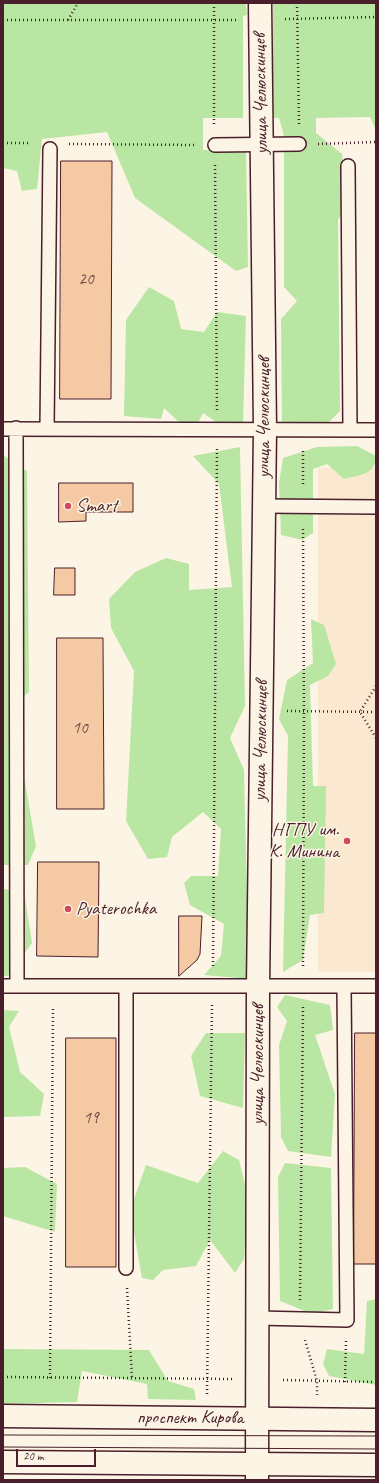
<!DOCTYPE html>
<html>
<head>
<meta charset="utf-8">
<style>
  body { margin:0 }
  #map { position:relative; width:379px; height:1483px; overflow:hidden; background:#fcf5e5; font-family:Caveat,sans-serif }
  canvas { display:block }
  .frame { position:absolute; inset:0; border:4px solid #4a1f2b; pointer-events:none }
  .scale { position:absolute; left:16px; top:1449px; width:80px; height:18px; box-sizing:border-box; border:2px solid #4a1f2b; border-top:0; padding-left:5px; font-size:12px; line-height:14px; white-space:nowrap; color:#4a1f2b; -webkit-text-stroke:3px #fcf5e5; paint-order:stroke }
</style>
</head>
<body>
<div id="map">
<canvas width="379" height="1483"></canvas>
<div class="frame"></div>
<div class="scale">20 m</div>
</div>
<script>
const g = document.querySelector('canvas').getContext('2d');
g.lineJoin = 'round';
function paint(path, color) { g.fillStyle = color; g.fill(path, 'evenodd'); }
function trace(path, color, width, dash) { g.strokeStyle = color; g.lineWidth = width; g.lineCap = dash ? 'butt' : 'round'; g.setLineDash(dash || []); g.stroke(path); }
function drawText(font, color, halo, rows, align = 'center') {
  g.font = font + ' Caveat,sans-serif'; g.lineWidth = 3; g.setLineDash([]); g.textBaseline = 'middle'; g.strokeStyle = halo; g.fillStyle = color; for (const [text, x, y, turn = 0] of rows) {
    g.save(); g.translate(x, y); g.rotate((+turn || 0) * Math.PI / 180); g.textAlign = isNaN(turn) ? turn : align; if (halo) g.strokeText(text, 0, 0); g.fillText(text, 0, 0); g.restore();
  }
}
paint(new Path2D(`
  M376 467V972H318V468Z`), '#fae8d1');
paint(new Path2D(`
  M3 3H246L247 15 243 16V118H203V150L246 152 248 267 236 271 135 198 107 132 42 139 37 189 22 191 17 171 3 168Z
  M273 3H376V130L370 117 316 118V133L342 154 347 204 338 220 340 411 326 425 282 426 281 319 297 301 284 287V136L279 118H273Z
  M149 287 174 301 181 329 204 332 217 312 246 316 243 424 223 427 203 413 198 423 181 424 164 408 161 419 124 416 126 320Z
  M357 446 376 456C376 475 359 475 344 479L327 464 313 469V533L302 540 281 535 279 483 283 458 317 447Z
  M240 447 245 706 230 738 244 770 249 979 204 975 221 956 224 924 190 905 184 883 191 876H218L221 829 203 812 172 837 167 857 148 859 126 821 134 671 111 628 109 599 135 572 166 558 189 564V590L232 587 219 484 193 456Z
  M3 455 27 471 29 692 12 706 36 846 28 865H3V889L24 891 32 943 8 976H3Z
  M311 619 324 625 336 664 328 676 310 685 313 786H326L324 913 310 915 303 960 283 972 288 736 279 719 287 680 313 663Z
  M285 995 330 1005 333 1030 315 1035 335 1094 331 1157 288 1151 281 1137 279 1045 287 1021 277 1007Z
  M3 1010 19 1011 9 1027 20 1072 44 1094 40 1116 3 1117Z
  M206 1033H245L243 1108 200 1096 191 1056Z
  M223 1151 239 1160 248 1197 244 1259 235 1273 210 1240 196 1266 163 1270 153 1280 142 1278 130 1210 146 1165 198 1183Z
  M285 1163 331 1168 333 1309 312 1314 280 1301 278 1177Z
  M25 1167 57 1184 55 1232 3 1216V1168Z
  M376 1299V1385L329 1376 323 1364 327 1349 364 1354 367 1301Z
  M3 1349 149 1350 168 1381 194 1389 196 1400 148 1399 147 1384 82 1371 77 1402 3 1404Z`), '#bae6a4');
const building = new Path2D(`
  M61 161H112L111 399H60Z
  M59 483H133V512H86V521L59 522Z
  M55 568H75V595H54Z
  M57 638H103L104 809H57Z
  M38 862H99L98 957 37 956Z
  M179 916H202L200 954 197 960 179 976Z
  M355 1033H376V1264H354Z
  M66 1038H116V1267H66Z`);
paint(building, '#f4c9a3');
trace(building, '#4a1f2b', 1);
const lane = new Path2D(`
  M215 145 299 144
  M348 166 350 430
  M16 428 17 986
  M47 428 50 149
  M3 429 376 430
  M264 506 376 507
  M3 986H376
  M126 986V1268
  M257 1318 347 1320 344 987`);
const street = new Path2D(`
  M257 1480 258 987 265 430 260 3`);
const secondary = new Path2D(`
  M3 1416 376 1420
  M3 1462 376 1465`);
trace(lane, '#4a1f2b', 16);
trace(street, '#4a1f2b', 25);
trace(secondary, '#4a1f2b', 25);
trace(new Path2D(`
  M214 3V124
  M297 3 299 124
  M285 19 376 17
  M3 20H236
  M68 20 78 3
  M3 143H30
  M69 144 196 145
  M318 144 376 142
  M215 165 217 410
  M303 451V486
  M376 686 360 712 376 738
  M287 711 376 712
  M213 966 217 449
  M303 966 304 711 303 527
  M127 1288 132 1378
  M300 1300 303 1007
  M305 1340 317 1381V1395
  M3 1377 232 1379
  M50 1378 53 1007
  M283 1380 376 1382
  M345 1382 346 1340
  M207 1394 212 1005`), '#4a1f2b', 2.5, [1, 3]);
trace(lane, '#fcf5e5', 13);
trace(street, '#fcf5e5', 22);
trace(secondary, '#fcf5e5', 22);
trace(new Path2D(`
  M3 1435 376 1436
  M3 1447 376 1449`), '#4a1f2b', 1);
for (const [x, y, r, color] of [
  [68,506,4,"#d1495b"],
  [347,841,4,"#d1495b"],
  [68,909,4,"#d1495b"]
]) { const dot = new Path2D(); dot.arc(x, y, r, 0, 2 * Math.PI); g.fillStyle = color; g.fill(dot); trace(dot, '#fcf5e5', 1.5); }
drawText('17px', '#744a49', null, [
  ["20",86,280],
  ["10",80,729],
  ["19",91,1119]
]);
drawText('19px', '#4a1f2b', '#fcf5e5', [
  ["улица Челюскинцев",261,94,-91],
  ["улица Челюскинцев",264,418,-90],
  ["улица Челюскинцев",261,741,-89],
  ["улица Челюскинцев",258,1065,-90],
  ["проспект Кирова",190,1418]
]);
drawText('19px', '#4a1f2b', '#fcf5e5', [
  ["Smart",76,506],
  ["НГПУ им.",339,830,"right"],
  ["К. Минина",339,852,"right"],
  ["Pyaterochka",76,909]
], 'left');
</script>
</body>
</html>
